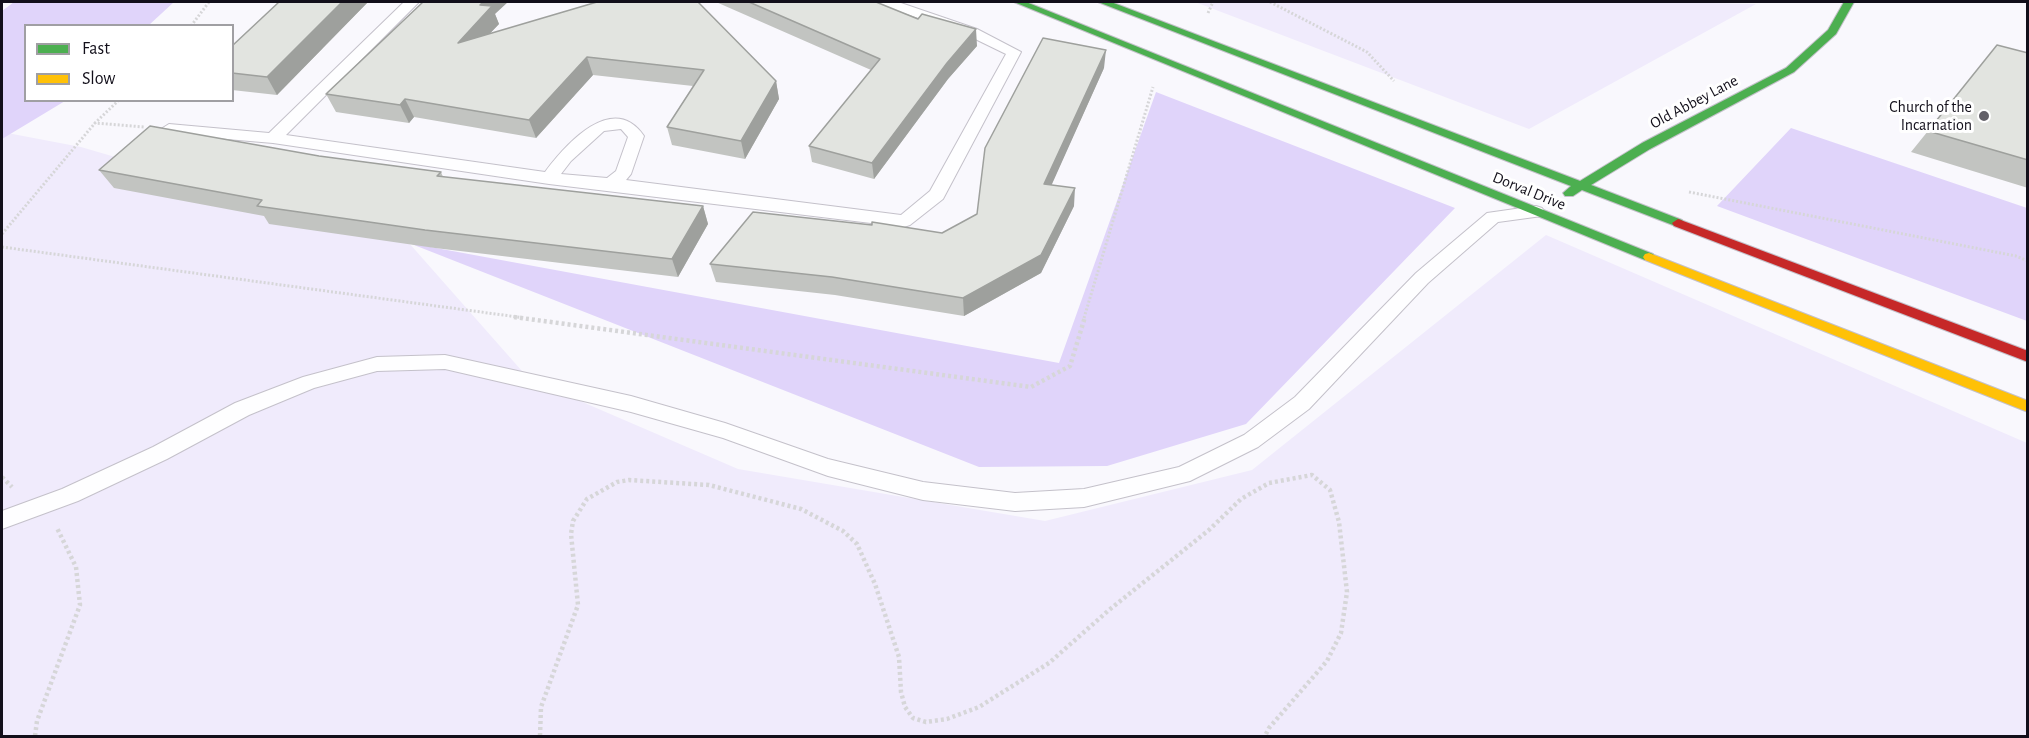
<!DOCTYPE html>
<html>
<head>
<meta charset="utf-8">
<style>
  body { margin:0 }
  #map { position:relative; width:2029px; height:738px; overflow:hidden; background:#f9f8fd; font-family:"Alegreya Sans",sans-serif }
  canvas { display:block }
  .frame { position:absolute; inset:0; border:3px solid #120f1a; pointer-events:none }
  .legend { position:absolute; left:24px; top:24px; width:210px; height:78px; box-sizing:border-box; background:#fff; border:2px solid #a09fa3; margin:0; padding:8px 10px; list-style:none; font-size:18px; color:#120f1a }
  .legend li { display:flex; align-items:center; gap:12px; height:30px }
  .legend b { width:30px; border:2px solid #a09fa3 }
</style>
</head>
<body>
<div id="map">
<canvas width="2029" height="738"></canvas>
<div class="frame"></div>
<ul class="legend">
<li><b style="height:8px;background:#4caf50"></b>Fast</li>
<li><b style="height:8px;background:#ffc107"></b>Slow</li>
</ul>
</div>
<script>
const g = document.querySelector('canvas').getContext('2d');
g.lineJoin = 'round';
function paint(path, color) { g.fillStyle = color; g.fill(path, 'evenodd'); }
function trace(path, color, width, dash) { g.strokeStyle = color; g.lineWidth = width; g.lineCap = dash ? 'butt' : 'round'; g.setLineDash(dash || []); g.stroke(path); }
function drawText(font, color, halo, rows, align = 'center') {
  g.font = font + ' "Alegreya Sans",sans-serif'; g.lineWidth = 6; g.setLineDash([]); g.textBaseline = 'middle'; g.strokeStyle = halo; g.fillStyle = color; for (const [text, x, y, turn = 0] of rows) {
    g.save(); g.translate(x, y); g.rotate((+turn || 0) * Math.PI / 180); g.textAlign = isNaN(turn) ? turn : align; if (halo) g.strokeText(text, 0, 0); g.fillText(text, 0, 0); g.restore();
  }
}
paint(new Path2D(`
  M1195 2H1668L1756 4 1529 129Z
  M2 132 81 147 409 243 529 379 738 469 1045 521 1252 470 1546 235 2027 443V736H2Z`), '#f0ebfc');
paint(new Path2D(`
  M14 2H174L149 25 26 26V100L65 101 2 139V11Z
  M1156 92 1455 208 1246 424 1107 466 979 467 409 243 1059 363Z
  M1791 128 2027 208V321L1717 206Z`), '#e0d4fa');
const lane = new Path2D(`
  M404 2H419L286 135 545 172C566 144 613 91 644 136L631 174 626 180 901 215 930 191 1006 54 967 35 881 5 879 2H898L977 29 1021 52 943 199 910 225 904 227 549 184 273 143 169 134 161 129 169 124 269 133ZM621 129 628 137 616 171 607 178 561 174 571 161 604 131Z
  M1536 206 1542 208 1545 212 1542 216 1498 222 1428 283 1309 409 1258 447 1190 481 1084 507 1015 511 923 500 828 476 723 438 631 412 445 369 377 371 314 388 249 415 167 459 78 501 2 529V511L62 489 153 447 235 403 303 377 377 357 445 355 631 396 725 423 828 459 923 482 1015 493 1084 489 1179 467 1244 435 1295 397 1416 273 1487 213Z`);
const fast = new Path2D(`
  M1014 2H1026L1653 254 1655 257 1653 260H1645Z
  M1098 2H1111L1580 181 1642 143 1786 68 1828 30 1844 2H1854L1836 34 1794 72 1650 149 1591 185 1682 220 1684 223 1678 227 1582 190 1573 196H1565L1563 193 1571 186Z`);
const slow = new Path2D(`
  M1649 253 2028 401V412L1645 260 1643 257 1645 254Z`);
const jam = new Path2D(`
  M1678 219 2028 351V362L1674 226 1672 223Z`);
trace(lane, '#c4c1ca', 2);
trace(fast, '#c4c1ca', 2);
trace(slow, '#c4c1ca', 2);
trace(jam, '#c4c1ca', 2);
trace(new Path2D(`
  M1270 2 1367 52 1394 81
  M1208 13 1213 2
  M191 26 209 2
  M119 100 95 123 144 127
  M1689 192 2016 256 2028 261
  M2 234 95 123
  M2 247 525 318
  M1084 318 1153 87`), '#d6d6d8', 3, [2, 2]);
trace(new Path2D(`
  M514 317 1031 387 1070 366 1085 317
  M2 477 12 487
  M35 736 37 721 80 605 76 567 57 528
  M540 736 541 707 578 605 571 534 573 521 587 499 617 482 629 480 709 485 801 509 843 531 857 544 875 584 899 657 901 692 905 707 913 718 926 722 947 719 979 707 1049 663 1109 610 1209 530 1241 499 1269 483 1312 475 1330 490 1339 522 1347 592 1341 633 1327 661 1269 728 1265 736`), '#d6d6d8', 4.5, [3, 3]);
paint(lane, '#fefeff');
paint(fast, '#4caf50');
paint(slow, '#ffc107');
paint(jam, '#c62828');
paint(new Path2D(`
  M279 2H368L277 95 232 90V46Z
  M716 2H876L977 46 948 79 874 179 812 162 809 146 871 70Z
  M495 14 499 24 490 33 776 81 779 99 745 159 672 145 667 127 693 86 593 75 536 138 414 117 409 123 336 112 326 94Z
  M2028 53V188L1911 152 1928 131Z
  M1104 68 1051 185 1074 206 1041 273 964 316 835 295 716 282 710 264 942 233 977 214Z
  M319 156 441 172 443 177 703 206 708 224 678 277 435 248 269 224 264 216 114 188 99 170Z`), '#c2c4c1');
paint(new Path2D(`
  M342 2H368L277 95 267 77Z
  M483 2H508L495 14 499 24 465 60 458 43 480 5Z
  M976 29 977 46 948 79 874 179 872 163 947 63Z
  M1106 50 1104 68 1044 202V184Z
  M587 57 593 75 536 138 529 120Z
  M776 81 779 99 745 159 741 141Z
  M405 99 414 117 409 123 400 105Z
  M1075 188 1074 206 1041 273 964 316 963 298Z
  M703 206 708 224 678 277 672 259Z`), '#9ea09d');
const building = new Path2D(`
  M279 2H342L267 77 232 73V46Z
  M423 2H483L480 5 492 6 458 43 597 2H698L776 81 741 141 667 127 704 70 587 57 529 120 405 99 400 105 326 94Z
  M749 2H876L918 19 922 14 976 29 947 63 872 163 809 146 880 59Z
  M1043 38 1106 50 1044 184 1075 188 1041 255 963 298 832 277 710 264 753 212 872 225V222L942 233 977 214 985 148Z
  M1997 45 2028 53V160L1928 131Z
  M150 126 319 156 441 172 437 176 703 206 672 259 425 230 257 206 262 200 99 170Z`);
paint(building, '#e2e4e0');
trace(building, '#9ea09d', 1.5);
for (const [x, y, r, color] of [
  [1984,116,6,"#636169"]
]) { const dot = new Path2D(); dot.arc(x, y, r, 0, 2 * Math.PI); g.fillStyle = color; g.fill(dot); trace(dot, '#fff', 2); }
drawText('16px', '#120f1a', '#fff', [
  ["Old Abbey Lane",1694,102,-28],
  ["Dorval Drive",1529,191,22]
]);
drawText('16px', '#120f1a', '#fff', [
  ["Church of the",1972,107],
  ["Incarnation",1972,125]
], 'right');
</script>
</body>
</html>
